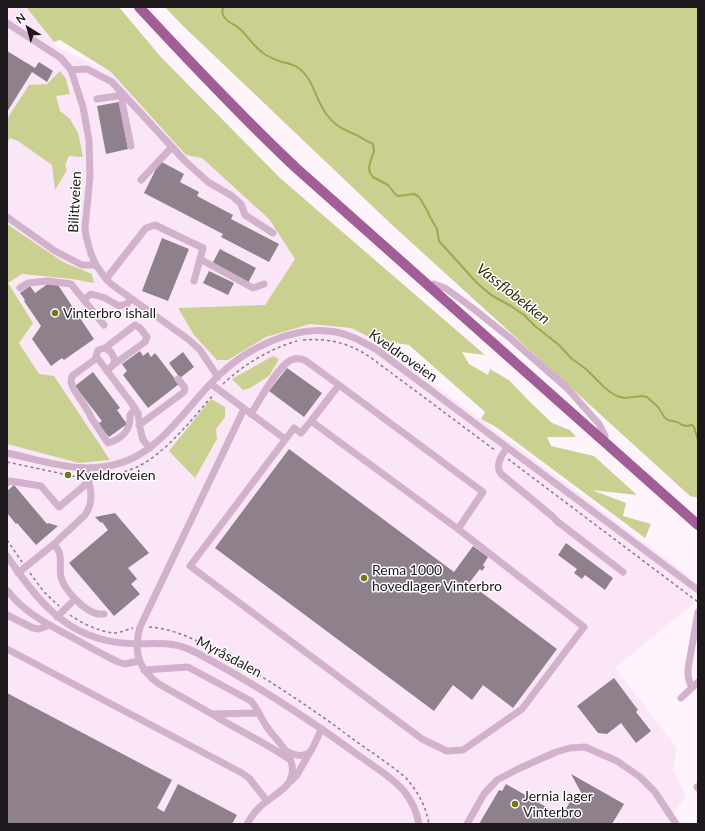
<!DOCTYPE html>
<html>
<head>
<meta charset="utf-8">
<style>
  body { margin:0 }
  #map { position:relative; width:705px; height:831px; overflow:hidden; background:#fff3fc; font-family:Lato,sans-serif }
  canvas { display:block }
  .frame { position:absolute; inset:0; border:8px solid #1d181c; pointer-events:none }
  .north { position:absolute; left:8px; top:8px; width:40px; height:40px; -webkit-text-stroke:3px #fff; paint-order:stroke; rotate:323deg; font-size:11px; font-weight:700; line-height:16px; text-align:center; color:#1d181c }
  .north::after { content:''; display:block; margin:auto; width:14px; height:18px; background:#1d181c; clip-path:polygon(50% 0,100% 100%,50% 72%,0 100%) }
</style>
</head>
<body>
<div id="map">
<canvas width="705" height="831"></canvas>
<div class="frame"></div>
<div class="north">N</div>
</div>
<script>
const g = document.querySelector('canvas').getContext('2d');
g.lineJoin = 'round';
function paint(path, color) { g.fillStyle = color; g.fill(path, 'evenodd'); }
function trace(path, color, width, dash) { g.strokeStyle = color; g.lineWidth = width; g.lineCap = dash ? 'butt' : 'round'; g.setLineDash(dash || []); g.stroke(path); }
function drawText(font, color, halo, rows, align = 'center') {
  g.font = font + ' Lato,sans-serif'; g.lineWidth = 3; g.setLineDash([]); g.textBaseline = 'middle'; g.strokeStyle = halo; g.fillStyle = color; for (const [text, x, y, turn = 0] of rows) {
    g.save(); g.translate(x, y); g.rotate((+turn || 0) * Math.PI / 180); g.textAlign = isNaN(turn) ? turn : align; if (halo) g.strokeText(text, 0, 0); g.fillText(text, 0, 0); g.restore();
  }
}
paint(new Path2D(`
  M7 7H26L58 48 111 72 186 155 202 158 269 219 295 260 265 305 178 309 228 360 266 337 310 324 351 328 375 340 689 576 693 604 615 668 677 748 673 770 686 796 669 819 670 824H7V444L79 463 110 460 39 374 19 343 32 323 8 283 22 274 72 279 94 282 92 274 63 262 7 224Z`), '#fae6f6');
paint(new Path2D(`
  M26 7H119L160 56 280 178 485 355 462 352 469 364 488 375 490 369 509 380 529 401 552 423 570 430 576 437H547L551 446 594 456 637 495 592 490 626 503 623 516 651 524 645 538 496 427 481 419 485 412 409 345 375 340 351 328 310 324 266 337 228 360H217L194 335 178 308 265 305 295 259 269 219 202 158 186 155 111 72 60 40 54 42Z
  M165 7H698V498L690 496 390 223 181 24Z
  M60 71 66 79 70 94 56 96 60 111 70 119 78 133 83 157 69 156 65 165 67 170 55 190 52 165 18 141 10 138 7 143V119L29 85 47 84Z
  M7 224 63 262 92 274 94 283 72 279 22 274 8 283 33 323 19 343 39 374 54 376 110 460 79 463 7 444Z
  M273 356 279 359 269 376 250 388 243 390 232 379Z
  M211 399 225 407V417L216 429 217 439 195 478 169 451Z`), '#cad090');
trace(new Path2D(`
  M223 7C222 11 222 15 225 18 229 23 236 25 240 29 249 37 254 48 266 55 271 58 276 60 282 62 287 63 292 64 297 67 314 78 315 100 327 115 336 127 342 128 354 134 358 135 361 138 365 140 368 142 370 142 373 144L374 151 370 163 369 168 370 173 373 177 388 185 396 195 399 196 414 194 418 196 421 200 428 212 430 217 437 229 439 241 477 283 491 295 511 306 524 315 535 326 559 345 572 359 586 369 604 387 610 392 617 396 624 398 642 396 647 397 658 407 665 418 668 420 677 422 682 425 687 426 692 425 694 427 698 440`), '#a1a74e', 2);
paint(new Path2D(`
  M7 51 35 68 39 62 53 71 47 82 32 72 7 112Z
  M119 102 128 149 106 154 97 106Z
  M160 161 184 174 180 182 199 192 197 196 233 215 231 219 279 244 269 262 221 237 223 234 144 193Z
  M162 238 189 249 168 301 142 291Z
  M220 249 256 268 248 283 212 264Z
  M209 271 234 283 228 295 203 283Z
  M49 283 58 285 94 339 64 360 62 358 51 366 32 339 41 326 24 301 25 300 20 293 30 286 35 293Z
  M140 351 143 356 148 352 151 357 155 353 179 384 148 408 123 375 127 371 122 364Z
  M183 352 194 367 180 378 169 363Z
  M287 368 322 393 304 417 269 391Z
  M93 372 120 408 117 410 127 424 109 437 98 424 102 421 75 386Z
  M289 449 454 572 473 546 488 557 483 565 485 567 482 571 480 569 469 583 557 649 513 708 483 685 472 700 453 685 434 711 215 548Z
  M14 485 47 524 48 523 58 526 36 545 17 523 16 524 7 513V491Z
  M115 513 149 553 128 568 137 579 131 584 140 594 114 616 69 563 108 530 102 522 101 523 95 517Z
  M566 543 613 578 605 590 585 575 582 579 574 573 577 569 558 555Z
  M614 678 638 710 636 712 651 731 636 743 621 723 607 734 598 733 577 706Z
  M7 693 172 780 157 808 164 812 178 784 237 815 232 824H7Z
  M571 774 624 804 612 824H479L499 790 502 791 506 784 562 816 571 800 578 804 583 796Z`), '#8e818b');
trace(new Path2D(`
  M303 340C329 338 349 343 370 357L496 451
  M223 384C243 365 271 348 297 341
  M508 459 698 602
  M7 462 82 478
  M95 478C109 476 123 473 137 467 166 453 193 418 214 394
  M7 540 22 562
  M30 573 44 592 59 606
  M70 615C81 623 100 632 114 633 121 633 127 629 133 628
  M149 627C176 629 198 641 222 654 269 679 314 710 357 742 374 754 391 765 406 778 418 792 426 806 429 824`), '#857d83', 1.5, [3, 3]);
trace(new Path2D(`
  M7 23 61 58 71 70 83 107 89 140 90 177 85 227 86 236 91 254 96 265 106 279 111 284 188 339 200 350 218 377
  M71 70 87 69 112 82 185 161 208 182 232 196 241 204 245 215 273 233
  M97 99 124 95 122 102 131 146
  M141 180 172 147
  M7 217 55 251 82 265H96
  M200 259 253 288 264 284
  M106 279 146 228 155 225 203 248 194 281
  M434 284 445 288 455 295 475 310 510 338 567 388 599 424 605 436
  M20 288 28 283 48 281 71 284 104 325
  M84 299 91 294 105 298 119 306 127 304 131 299
  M105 348 135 325 140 328 147 337 145 342 113 365
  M97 358 72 376 71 382 73 388 88 411 92 419 108 443C122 439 131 430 130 415L135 409
  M107 371 113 365 115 360 111 352 105 348 98 350 96 356 132 404 138 413 140 428 143 440 150 448
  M211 384 285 439
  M244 409 140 627C133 651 138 669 159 684L212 714 258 713
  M251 414C259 401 278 366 291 360 296 358 301 358 306 361L339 385
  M311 421 458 529 584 627 522 709 463 750 447 751 422 739 190 566 294 428 301 433Z
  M311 421 339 385 483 492 458 529
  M139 425 184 392 185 388 178 379
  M507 448C501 456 495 465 501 474L552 516 558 522 623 572
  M7 453C49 462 89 478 131 459 165 444 191 402 218 376 247 348 295 324 336 332 351 335 364 342 377 350L698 590
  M7 483 10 481 41 486 59 507 84 486 88 478
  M54 544C55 546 58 549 59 552 62 558 59 569 61 577 64 590 84 611 98 614 100 614 102 614 104 614
  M7 556C37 600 66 638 123 643 140 645 158 642 175 645 182 646 189 649 195 652 252 682 306 717 358 755 373 766 392 777 404 791 411 800 417 812 419 824
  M18 573 54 544 85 515C96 499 89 485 86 469
  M8 591C24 613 51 626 75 639 89 647 104 655 118 662L125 664 139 661
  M7 615 33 628 39 629 50 625
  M57 617 75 599
  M7 649 242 773 249 778 267 801
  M144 670 188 667 251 701C258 709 261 719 267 727 277 742 296 756 292 775 291 776 290 780 290 781 285 790 270 798 262 805 256 810 251 817 247 824
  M692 687C688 681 688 676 688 669L698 612
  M681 698 698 682
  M212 714C237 730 265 742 289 759
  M286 751C293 755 304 758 310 752 313 749 319 733 322 729
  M291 781 297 775 310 752
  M697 787 698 788
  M467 824 484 794 497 780 518 769 556 752 570 748 585 747 617 761 640 777 655 792 676 824`), '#d1b1cb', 7);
trace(new Path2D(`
  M139 7C190 62 241 116 295 167L698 525`), '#a05d96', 10);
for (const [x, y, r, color] of [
  [55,313,4,"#72771f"],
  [68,475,4,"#72771f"],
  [364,578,4,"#72771f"],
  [515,804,4,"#72771f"]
]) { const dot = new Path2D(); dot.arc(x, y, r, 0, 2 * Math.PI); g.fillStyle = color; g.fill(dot); trace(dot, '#fff', 1.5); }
drawText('14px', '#1d181c', '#fff', [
  ["Bilittveien",75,202,-87],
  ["Kveldroveien",403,356,35],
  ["Myråsdalen",229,657,28]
]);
drawText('14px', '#1d181c', '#fff', [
  ["Vinterbro ishall",63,313],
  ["Kveldroveien",76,475],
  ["Rema 1000",372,570],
  ["hovedlager Vinterbro",372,586],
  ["Jernia lager",523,796],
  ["Vinterbro",523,812]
], 'left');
drawText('italic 15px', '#2f310a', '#fff', [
  ["Vassflobekken",513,294,38]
]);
</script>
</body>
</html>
